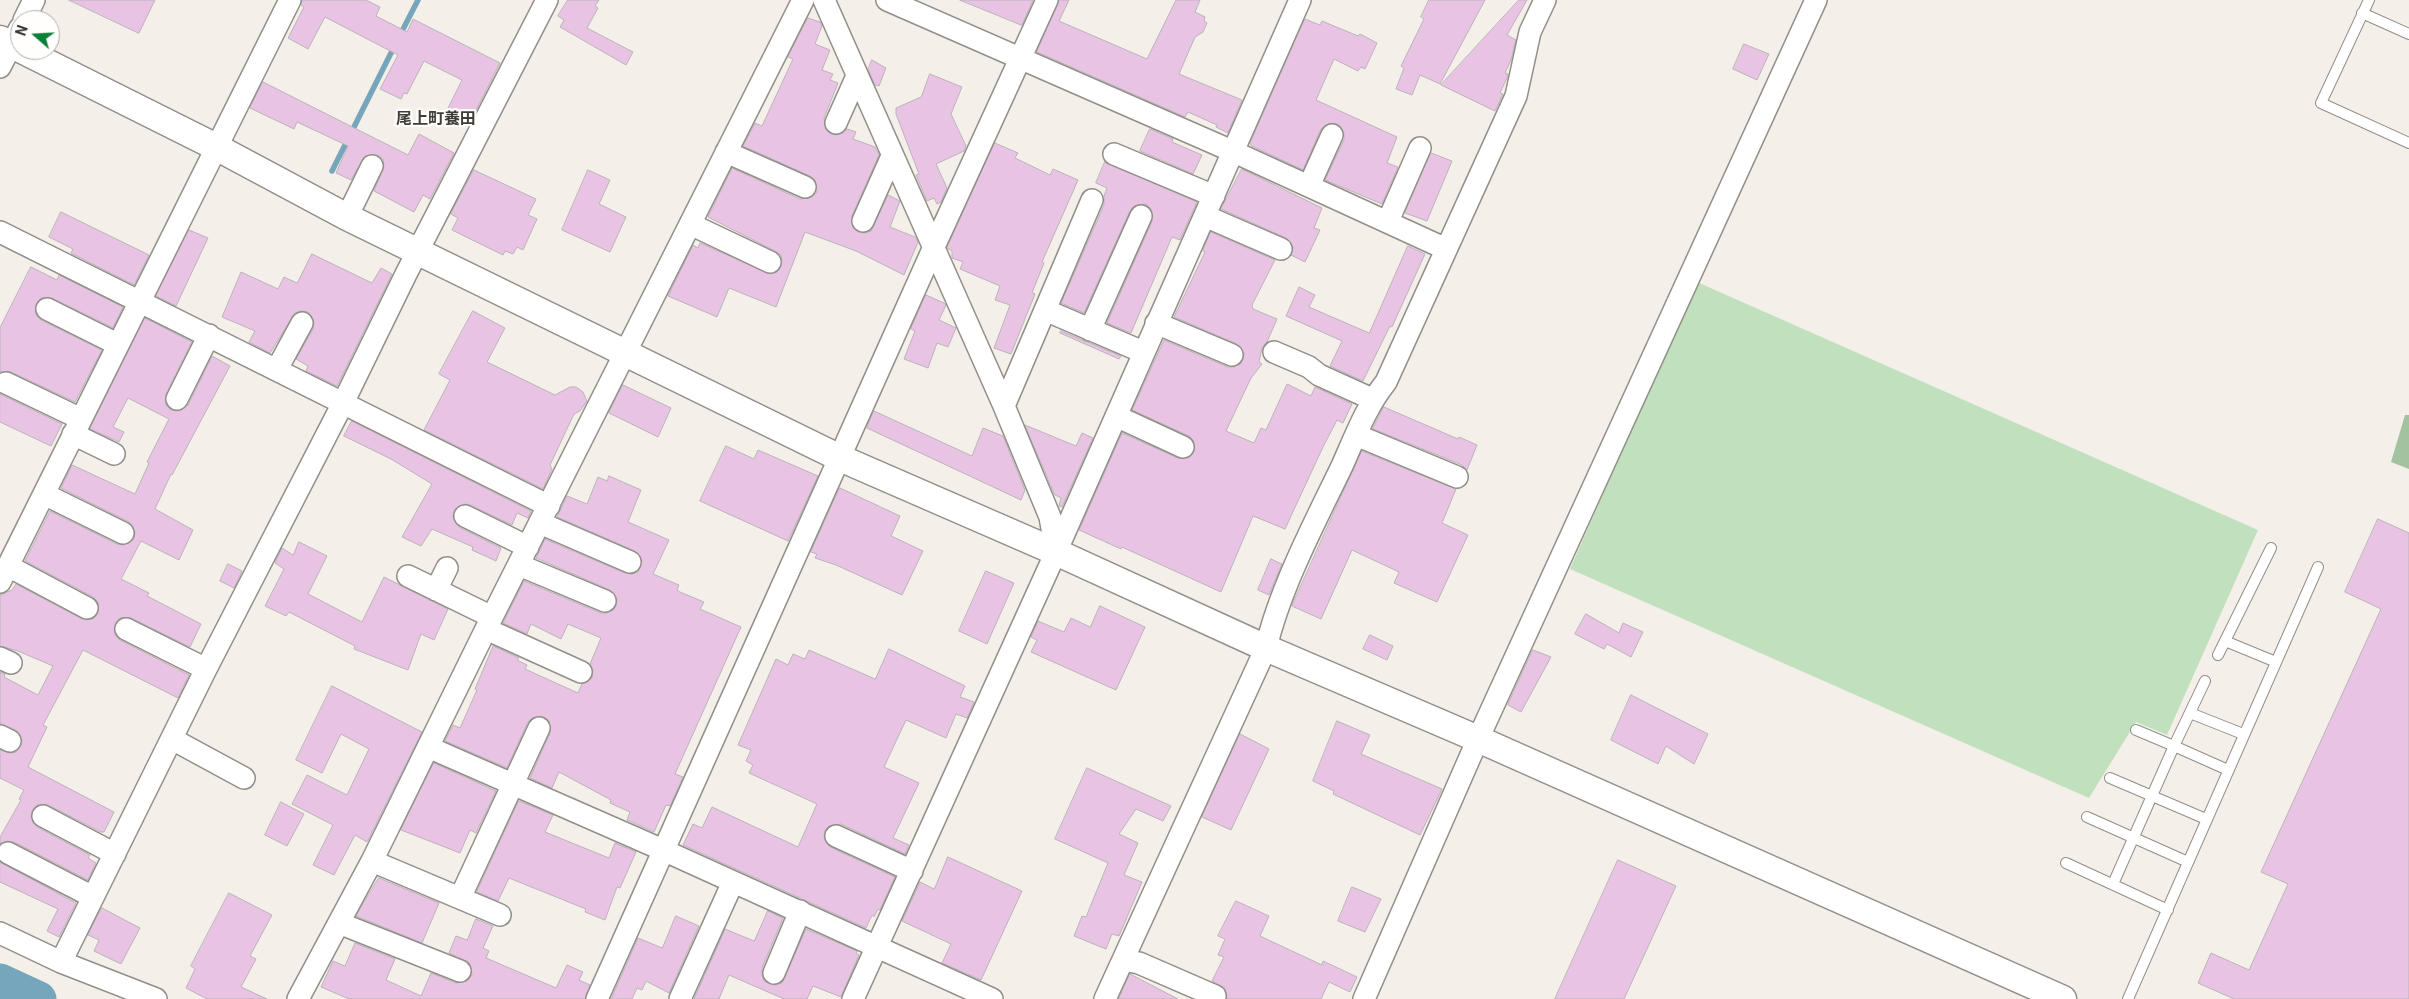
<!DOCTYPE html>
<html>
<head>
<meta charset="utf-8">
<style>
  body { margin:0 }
  #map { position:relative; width:2409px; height:999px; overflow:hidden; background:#f4f0e9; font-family:Roboto,sans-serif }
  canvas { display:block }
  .north { position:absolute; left:10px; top:10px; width:50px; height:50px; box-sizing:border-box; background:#fffefd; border:1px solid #afaeac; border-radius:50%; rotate:289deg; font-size:14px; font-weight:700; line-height:20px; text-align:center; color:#363532 }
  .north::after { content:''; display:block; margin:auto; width:18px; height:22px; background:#0a8138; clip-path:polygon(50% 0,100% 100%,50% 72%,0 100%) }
</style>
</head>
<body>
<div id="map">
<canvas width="2409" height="999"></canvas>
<div class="north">N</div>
</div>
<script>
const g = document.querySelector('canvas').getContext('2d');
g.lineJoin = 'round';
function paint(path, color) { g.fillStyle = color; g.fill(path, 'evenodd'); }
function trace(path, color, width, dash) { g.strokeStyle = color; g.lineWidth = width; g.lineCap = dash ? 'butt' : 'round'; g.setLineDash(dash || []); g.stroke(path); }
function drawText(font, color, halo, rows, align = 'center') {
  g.font = font + ' Roboto,"Noto Sans JP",sans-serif'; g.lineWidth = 4.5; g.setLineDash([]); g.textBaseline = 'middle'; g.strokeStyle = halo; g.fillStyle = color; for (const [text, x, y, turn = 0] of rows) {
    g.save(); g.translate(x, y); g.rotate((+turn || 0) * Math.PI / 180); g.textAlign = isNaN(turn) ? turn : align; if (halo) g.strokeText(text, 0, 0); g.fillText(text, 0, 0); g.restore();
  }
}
paint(new Path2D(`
  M1697 282 2258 530 2167 735 2136 722 2089 798 1570 569Z`), '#c0e0be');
paint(new Path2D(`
  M2405 415H2409V469L2391 462Z`), '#a2c2a0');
trace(new Path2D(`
  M400 35 418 0
  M332 171 395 45`), '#76a6bb', 5.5);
trace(new Path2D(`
  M0 981 39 999`), '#76a6bb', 35);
const building = new Path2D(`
  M69 0H155L139 33Z
  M302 0H366L380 7 376 16 407 32 413 19 500 63 471 120 448 108 462 80 424 61 407 94 404 93 401 99 380 89 398 55 325 17 308 49 288 38 304 7 301 5Z
  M568 0H599L595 6 598 8 587 28 633 52 626 65 560 27 564 20 558 16Z
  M960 0H1033L1022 25Z
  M1059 0H1069L1059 21 1147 59 1176 0H1200L1195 12 1205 17 1204 21 1207 23 1203 32 1195 37 1179 74 1242 100 1228 133 1216 127 1217 125 1188 112 1185 117 1037 52Z
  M1429 0H1485L1440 84 1420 75 1412 95 1396 89 1404 68 1401 66 1424 19 1421 17Z
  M1519 0H1527L1507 35 1516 40 1511 60 1505 73 1508 74 1507 78 1500 93 1503 94 1495 111 1441 85Z
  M808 18 820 22 822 26 815 44 830 50 822 70 833 74 830 80 838 83 824 118 826 130 837 135 847 129 856 132 853 139 875 147 879 155 852 216 853 228 864 233 871 231 888 195 900 201 890 227 915 237 918 242 904 275 856 251 805 232 776 307 729 288 717 317 668 296 693 245 698 248 700 243 771 274 777 272 782 261 781 255 775 251 708 217 732 168 800 199 812 197 817 192 815 180 810 176 743 146 755 123 762 126 793 59 788 57Z
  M1305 19 1320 25 1322 21 1358 36 1360 34 1377 43 1365 69 1361 67 1358 71 1334 59 1316 100 1397 137 1387 163 1398 167 1382 204 1325 180 1344 140V133L1338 124 1330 123 1321 129 1303 170 1252 146 1250 144Z
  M1744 44 1769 54 1757 80 1733 69Z
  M872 60 886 68 879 86 875 85 868 70Z
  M930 74 962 87 951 114 966 146 964 151 936 164 947 188 941 202 937 204 934 198 927 201 916 175 919 174 896 114V108L921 97Z
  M263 82 408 155 419 134 454 153 430 199 423 195 414 212 374 191 384 166 383 159 377 155 365 156 351 180 336 173 348 146 297 122 294 129 250 108Z
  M1150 129 1173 139 1172 142 1202 155 1193 174 1140 151Z
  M995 143 1018 153 1015 158 1050 175 1053 169 1078 180 1042 262 1044 263 1032 293 1035 294 1011 354 994 348 1010 305 995 300 1000 286 960 269 963 262 952 258V251L947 248Z
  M1431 153 1452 161 1427 221 1405 213Z
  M1105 162 1197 202 1180 240 1172 237 1131 333 1107 323 1152 221 1151 209 1146 204 1134 206 1130 211 1084 313 1061 303 1104 205V196L1107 188 1096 183Z
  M1242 169 1322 208 1314 228 1320 230 1305 262 1291 255 1293 247 1286 238 1221 209Z
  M474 170 536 199 528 215 537 219 523 250 517 247 513 254 505 251 503 255 452 230 458 218 451 214Z
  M588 170 610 180 599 204 626 217 610 252 562 230Z
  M61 212 149 255 134 285 71 253 73 249 49 237Z
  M189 230 208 238 176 306 156 296Z
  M1211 232 1275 260 1252 305 1253 309 1277 319 1267 342 1262 348 1259 362 1262 364 1251 378 1226 431 1254 443 1261 428 1266 430 1287 384 1311 396 1315 387 1352 404 1343 423 1337 420 1323 447 1285 529 1253 516 1221 592 1122 547 1121 549 1079 530 1122 433 1178 458 1190 457 1194 452 1193 440 1189 436 1132 410 1164 340 1228 367H1234L1243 360 1244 353 1237 344 1174 317 1205 252 1203 251Z
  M1408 246 1425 254 1392 327 1390 326 1363 381 1330 366 1342 341 1286 316 1299 287 1315 295 1309 307 1369 333Z
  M312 254 372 283 381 268 392 274 337 386 306 371 308 366 296 359 313 329 314 322 308 312 301 311 295 313 270 353 249 342 255 331 222 317 241 272 278 289 284 277 297 283Z
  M31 267 57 280 59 275 123 307 113 328 52 298H41L36 304V315L41 320 102 350 75 402 11 372H0V328Z
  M926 295 944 303 946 305 939 320 956 328 948 347 937 343 928 368 904 359 915 331 911 329Z
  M473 311 505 328 487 362 555 395 570 387H576L583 392 587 401 580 411 574 414 550 465 552 469 543 489 424 430 450 380 439 374Z
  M145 318 192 342 166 394V405L171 410 178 411 188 405 212 356 230 366 172 475 171 474 155 509 193 530 179 560 141 541 121 579 149 593 147 596 201 624 190 647 131 618H120L115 624V635L120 640 189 675 178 698 83 650 43 725 47 727 28 767 114 812 104 832H101L48 805H37L32 811 31 817 37 827 90 855 88 858 96 863 88 880 14 842 7 841 0 844V837L21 800 19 799 24 790 0 778V750L10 753 16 752 22 741 16 730 0 724V672L5 674 4 677 38 695 53 666 18 651 0 646V595L12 590 16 584 82 619H93L98 613V602L93 597 25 561 50 511 117 544 124 545 134 539 135 532 129 522 61 488 72 465 135 494 149 463 147 462 169 419 128 398 113 427 124 432 119 442 90 429Z
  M1061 331 1121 356 1119 359 1060 333Z
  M623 385 671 408 658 437 609 413Z
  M0 394 62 424 51 446 0 422Z
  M1384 407 1458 439 1459 437 1477 445 1467 470 1462 465 1373 429Z
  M874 411 972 456 983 428 1003 436 1025 490 1021 500 867 428Z
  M352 421 531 511 528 518 517 513 512 525 470 505 464 504 454 510 453 517 459 527 501 548 496 561 472 550 473 547 432 529 421 546 402 537 432 484 391 459 344 436Z
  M1025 425 1076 446 1082 433 1093 438 1062 507 1059 506 1061 498 1055 495Z
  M726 446 754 459 758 450 818 476 788 541 700 501Z
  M1362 451 1456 489 1442 523 1468 535 1437 602 1394 583 1399 572 1352 550 1321 619 1292 606Z
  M609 476 641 490 628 522 669 540 653 574 679 585 677 590 680 592 704 602 700 609 741 627 675 774 683 777 670 806 666 805 654 832 627 820 630 812 610 803 611 800 559 772 552 788 530 778 550 733 549 721 544 717 532 718 528 722 507 768 445 741 453 725 460 728 477 690 475 689 493 646 519 658 517 660 527 665 525 669 578 693 582 684 592 678 593 670 590 664 601 638 568 624 561 639 531 624 527 634 503 623 524 581 601 613H607L616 606 617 599 610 590 536 558 545 539 625 573 632 574 638 572 642 561 635 551 557 517 567 496 587 504 598 477 607 481Z
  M840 488 900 516 891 536 923 551 902 595 836 565 815 558 817 554 811 552Z
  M2378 519 2409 533V999H2234L2198 983 2211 953 2249 970 2288 884 2261 872 2381 609 2345 592Z
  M299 542 327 556 308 594 362 622 384 577 448 609 434 640 421 634 408 670 354 649 355 646 289 612 286 616 265 606 284 569 275 563 282 548 293 555Z
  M1271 559 1282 564 1269 595 1258 590Z
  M228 564 242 571 234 588 220 581Z
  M986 571 1014 583 987 644 959 631Z
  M1100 606 1145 627 1116 690 1031 652 1037 640 1031 637 1038 621 1064 632 1071 618 1090 627Z
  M1586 614 1619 633 1623 623 1643 632 1631 657 1607 644 1604 649 1575 634Z
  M1370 635 1393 646 1387 660 1363 649Z
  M889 649 965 686 960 697 974 702 967 718 956 714 946 738 906 720 884 767 919 783 893 838 909 845 905 854 841 824 829 826 825 830 824 838 830 847 895 877 880 910 878 909 874 917 872 915 866 928 683 845 693 824 702 828 712 807 798 847 817 804 749 773 753 765 746 761 751 750 738 745 776 659 788 665 793 654 805 659 809 650 875 679Z
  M1533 650 1551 657 1521 712 1508 705Z
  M332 686 422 732 367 842 355 835 334 875 313 865 333 825 292 804 307 775 347 795 369 749 341 734 322 773 296 760Z
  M1631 695 1708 734 1694 764 1666 746 1658 764 1611 740Z
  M1337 721 1370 735 1361 754 1442 789 1420 835 1333 794 1334 791 1313 781Z
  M1240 734 1269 749 1231 830 1202 817Z
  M434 763 496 791 476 833 470 830 460 853 401 830Z
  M1087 768 1171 806 1163 821 1136 809 1119 834 1138 843 1124 875 1142 882 1119 936 1112 934 1106 949 1074 936 1082 916 1086 917 1108 863 1055 839Z
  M519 801 553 815 545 832 609 858 615 843 636 852 620 888 617 887 605 920 585 912 586 909 509 878 498 901 477 892Z
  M281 802 304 814 287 846 265 835Z
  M948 857 1022 891 981 980 942 963 951 944 902 921 920 882 934 889Z
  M1618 860 1676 886 1624 999H1555Z
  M0 862 76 903 59 937 47 931 58 909 0 882Z
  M379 878 439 903 422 943 356 916Z
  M1352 887 1381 899 1365 932 1338 921Z
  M229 893 272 915 250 956 256 959 241 987 267 999H207L186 988 195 969 191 966Z
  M1236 901 1269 916 1260 936 1322 965 1323 961 1357 977 1350 992 1329 982 1321 999H1227L1225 988 1212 981 1224 957 1218 955 1225 939 1218 936Z
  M102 908 140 928 121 964 94 951 99 940 88 935Z
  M768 911 783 918 762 968V975L764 981 775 985 782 983 806 929 857 951 856 953 859 955 841 997 813 986 807 999H784L729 975 719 999H694L725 929 754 941Z
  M676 916 699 926 669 993 646 981 642 990 637 988 632 999H611L638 938 662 948Z
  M476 919 493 926 483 948 489 951 486 958 556 988 567 965 583 972 579 980 590 985 585 999H349L321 987 333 961 345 966 355 943 395 959 386 980 421 996 431 973 456 983 467 981 472 975 470 964 449 953 456 936 467 940Z
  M1130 974 1178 999H1119Z`);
paint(building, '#e8c3e4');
trace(building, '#bab3b9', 1);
const service = new Path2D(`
  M2369 0 2321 103 2409 143
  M2362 13 2409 34
  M2225 641 2276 662
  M2218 655 2271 548
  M2190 713 2243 734
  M2136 730 2174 746 2205 681
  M2110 778 2206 819
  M2087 817 2188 862
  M2066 863 2168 910
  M2113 884 2174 746 2228 770
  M2128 999 2318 567`);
const minor = new Path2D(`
  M824 0 1004 406 1050 517 1056 552
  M887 0 1232 151 1446 249
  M24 20 34 0
  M0 67 20 28
  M836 123 857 76
  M726 152 805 187
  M1114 154 1214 196
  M1309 186 1332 135
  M1205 216 1281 249
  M347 217 372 166
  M863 221 892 156
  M1388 221 1420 148
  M690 224 770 262
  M0 232 549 506
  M47 309 117 344
  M1045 310 1143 352
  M1156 323 1232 355
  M1090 330 1141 216
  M1274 352 1309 367 1319 375 1372 399
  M277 369 302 323
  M6 383 81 419
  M177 399 209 335
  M1004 406 1092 200
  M1116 416 1183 447
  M73 434 114 454
  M1356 435 1457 477
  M44 494 123 533
  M465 516 528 547
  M540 523 630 562
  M519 565 605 601
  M8 566 87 608
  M408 576 492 617
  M0 582 290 0
  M436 590 447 568
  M126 629 206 669
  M486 629 581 672
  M0 658 11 663
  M0 736 10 741
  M172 739 244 778
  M428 747 663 850 992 999
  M43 816 115 854
  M836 836 912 871
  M8 853 93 897
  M372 861 500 915
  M460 898 539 728
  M339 923 460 971
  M0 933 61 962 156 999
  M1123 960 1139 963 1215 996
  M61 962 206 669 343 403 406 274 547 0
  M774 973 800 911
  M298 999 372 861 486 629 803 0
  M597 999 933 249 1047 0
  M680 999 733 882
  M853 999 1056 552 1300 0
  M1105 999 1266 648C1280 588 1315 522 1342 466 1355 437 1366 407 1386 382L1516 96 1530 32 1545 0
  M1364 999 1478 739 1816 0`);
const tertiary = new Path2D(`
  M0 39 20 49
  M22 50 216 147 347 217 840 458 1056 552 1266 648 1478 739 2063 999`);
trace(service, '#928e88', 12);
trace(minor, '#928e88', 24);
trace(tertiary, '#928e88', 29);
trace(service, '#fff', 10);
trace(minor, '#fff', 21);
trace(tertiary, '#fff', 26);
drawText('bold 16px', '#403d37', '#fffefd', [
  ["尾上町養田",436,120]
]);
</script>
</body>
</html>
